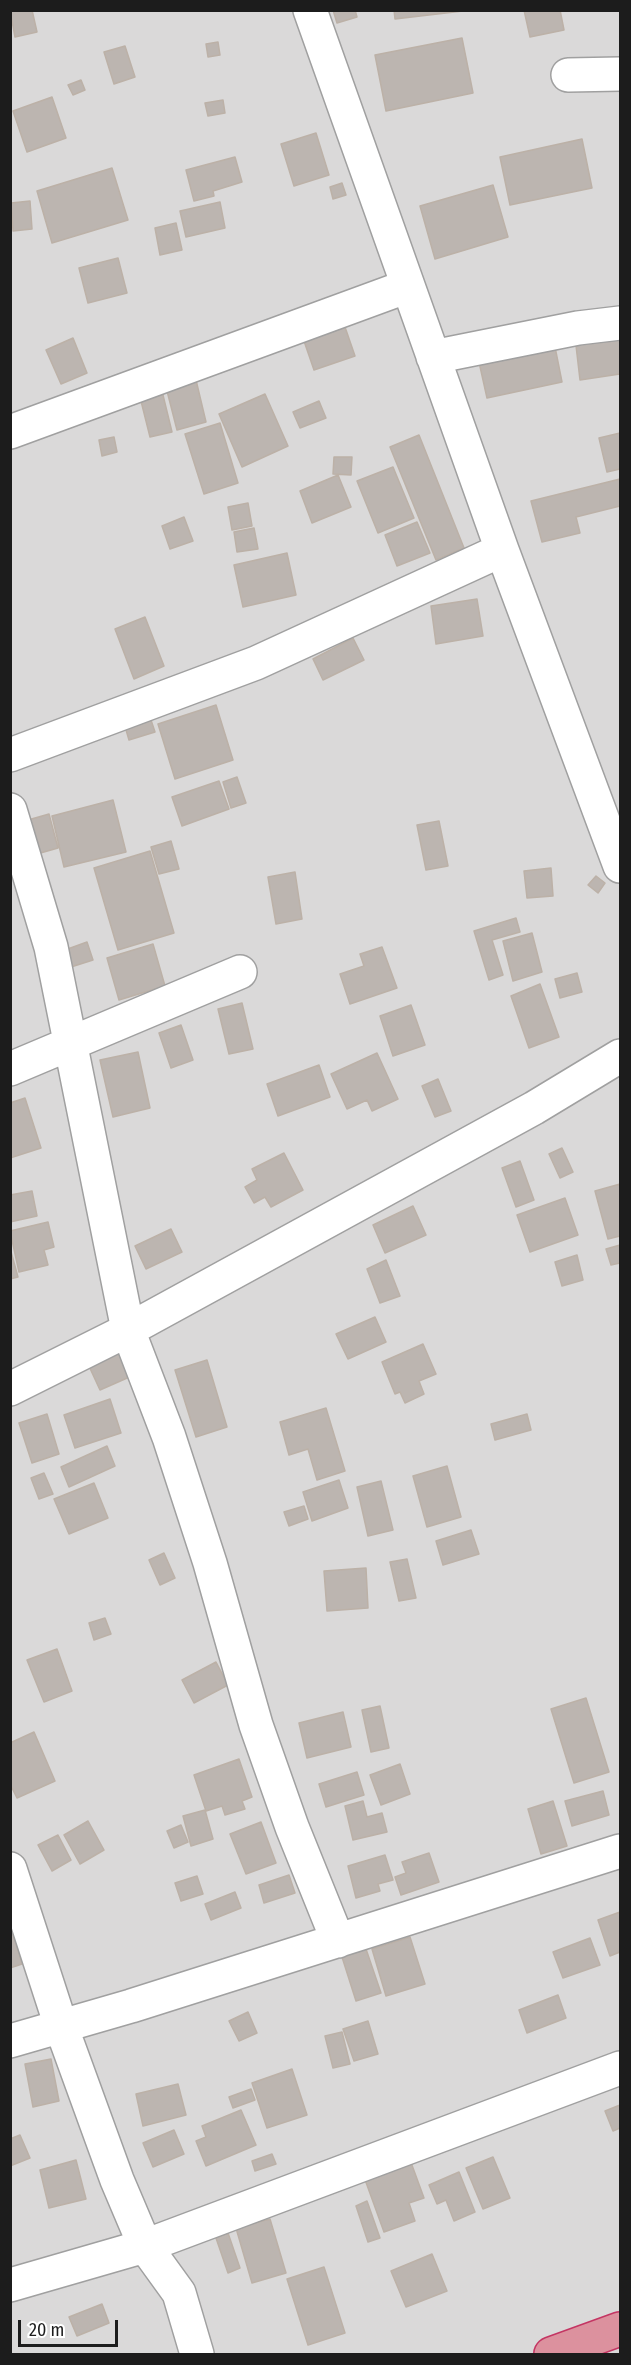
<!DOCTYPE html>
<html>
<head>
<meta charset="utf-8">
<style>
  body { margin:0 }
  #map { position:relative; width:631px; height:2365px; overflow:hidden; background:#ece9e3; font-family:"Fira Sans Condensed",sans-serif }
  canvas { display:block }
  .frame { position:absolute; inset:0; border:12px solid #1c1c1c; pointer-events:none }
  .scale { position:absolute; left:18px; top:2320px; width:100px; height:27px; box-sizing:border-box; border:3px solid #1c1c1c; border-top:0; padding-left:8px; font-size:18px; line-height:21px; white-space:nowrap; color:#1c1c1c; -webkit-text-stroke:4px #fff; paint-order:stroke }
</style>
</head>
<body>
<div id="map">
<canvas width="631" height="2365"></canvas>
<div class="frame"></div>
<div class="scale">20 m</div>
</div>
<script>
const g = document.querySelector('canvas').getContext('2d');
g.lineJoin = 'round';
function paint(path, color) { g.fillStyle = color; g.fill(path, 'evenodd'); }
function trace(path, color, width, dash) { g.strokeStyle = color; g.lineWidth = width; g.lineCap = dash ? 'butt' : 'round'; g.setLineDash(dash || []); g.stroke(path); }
paint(new Path2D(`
  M11 11H620V2354H11Z`), '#dad9d9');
const building = new Path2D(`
  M10 10H32L37 32 15 37Z
  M333 10H355L357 17 337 23Z
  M394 10H463V11L395 19Z
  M524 10H560L564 30 530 37Z
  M462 38 473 93 386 111 375 55Z
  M218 42 220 55 208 57 206 44Z
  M125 46 135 77 114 84 104 52Z
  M81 80 85 90 73 95 68 85Z
  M52 97 66 138 27 152 13 111Z
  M223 100 225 113 208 116 205 103Z
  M316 133 329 175 294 186 281 144Z
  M582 139 592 188 510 205 500 157Z
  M235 157 242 182 213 191 214 196 194 201 186 170Z
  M112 168 128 220 52 243 37 191Z
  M342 183 346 195 333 199 330 187Z
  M493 185 508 237 435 259 420 206Z
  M30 201 32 229 13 231 11 203Z
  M220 202 225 228 186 237 180 211Z
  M176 223 182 250 160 255 155 228Z
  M118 258 127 293 88 303 79 268Z
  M345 327 355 356 314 370 304 341Z
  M620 331V374L580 380 575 337Z
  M553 337 562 382 487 398 477 353Z
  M73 338 87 373 61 384 46 350Z
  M196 380 206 422 177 430 166 387Z
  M162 391 172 432 150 437 140 397Z
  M265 394 288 446 242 467 219 414Z
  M319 401 326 418 300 428 293 412Z
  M220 423 238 483 204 494 185 434Z
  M620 433V469L607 472 599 438Z
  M419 435 464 548 436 560 390 447Z
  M114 437 117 452 102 456 99 440Z
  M334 457H352L351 475 333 474Z
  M393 467 414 518 378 533 357 481Z
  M338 475 351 507 312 523 300 491Z
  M620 479V506L576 517 580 533 542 542 531 501Z
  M248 503 252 526 232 530 228 507Z
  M184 517 193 541 170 549 162 526Z
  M417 522 430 553 397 566 385 535Z
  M254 528 258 549 237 552 234 532Z
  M287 553 296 595 243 607 234 565Z
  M477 599 483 636 436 644 431 606Z
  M145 617 164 666 134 679 115 629Z
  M353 638 364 660 323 680 313 659Z
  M216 705 233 760 175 779 158 724Z
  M149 714 155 732 129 740 124 723Z
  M237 777 246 803 231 808 223 782Z
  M219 781 229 809 182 826 172 797Z
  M113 800 126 852 64 867 52 816Z
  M49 814 58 848 37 854 28 820Z
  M439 821 448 866 426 870 417 825Z
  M171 841 179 869 159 874 151 847Z
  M150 851 174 933 118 950 94 868Z
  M551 868 553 896 527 898 524 871Z
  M295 872 302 919 276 924 268 877Z
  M596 876 605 883 598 893 588 885Z
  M516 918 520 932 492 940 503 975 489 980 474 931Z
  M532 933 542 972 513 981 503 941Z
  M87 942 93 960 71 967 65 950Z
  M153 944 165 986 119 1000 107 958Z
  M382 947 397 988 350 1004 340 974 364 966 360 954Z
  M577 973 582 992 560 998 555 979Z
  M540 984 559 1037 529 1048 511 996Z
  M242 1003 253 1049 229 1054 218 1009Z
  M411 1005 425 1045 393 1056 380 1016Z
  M181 1025 193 1060 171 1068 159 1033Z
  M138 1052 150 1108 113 1117 100 1060Z
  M377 1053 398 1099 372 1111 367 1100 347 1109 331 1074Z
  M319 1065 330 1097 278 1116 267 1084Z
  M438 1079 451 1111 435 1117 422 1086Z
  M25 1098 41 1148 10 1158V1103Z
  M562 1148 573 1172 560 1178 549 1154Z
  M284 1153 303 1190 271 1207 265 1197 254 1203 245 1187 257 1180 252 1169Z
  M520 1161 534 1200 516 1207 502 1168Z
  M620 1184V1236L608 1239 595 1191Z
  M32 1191 37 1216 10 1222V1195Z
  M565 1198 578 1235 530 1252 517 1215Z
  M413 1206 426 1235 385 1253 373 1225Z
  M48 1222 54 1247 44 1250 48 1265 19 1272 10 1231Z
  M171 1229 182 1252 146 1269 135 1246Z
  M620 1245V1263L611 1265 606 1249Z
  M10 1248 18 1277 10 1279Z
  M577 1255 583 1280 562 1286 555 1262Z
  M386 1260 400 1296 380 1303 367 1269Z
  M375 1317 386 1342 348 1359 336 1334Z
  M423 1344 436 1374 419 1381 424 1394 405 1403 400 1392 395 1394 382 1362Z
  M122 1349 134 1375 100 1390 88 1364Z
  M207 1360 227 1427 196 1437 175 1370Z
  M110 1399 121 1433 75 1448 64 1415Z
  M326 1408 345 1471 317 1480 308 1449 289 1455 280 1422Z
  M47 1414 59 1454 32 1463 19 1423Z
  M527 1414 531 1430 495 1440 491 1424Z
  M107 1446 115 1466 69 1487 61 1467Z
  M447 1466 461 1517 427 1527 413 1476Z
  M44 1473 53 1494 39 1499 31 1478Z
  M339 1480 348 1508 312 1521 303 1492Z
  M381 1481 393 1530 368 1536 357 1487Z
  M94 1483 108 1518 69 1534 54 1499Z
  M304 1506 308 1519 289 1526 284 1512Z
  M471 1530 479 1554 443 1565 436 1541Z
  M164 1553 175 1578 160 1585 149 1560Z
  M407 1559 416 1598 399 1601 390 1562Z
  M366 1568 368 1608 327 1611 324 1571Z
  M105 1618 111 1634 94 1640 89 1623Z
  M57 1649 72 1691 44 1702 27 1660Z
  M216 1662 228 1685 194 1703 182 1680Z
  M586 1698 609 1772 574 1783 551 1709Z
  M380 1706 389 1748 371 1752 362 1710Z
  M343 1712 351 1747 307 1758 299 1723Z
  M34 1732 55 1781 17 1798 10 1784V1743Z
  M239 1759 252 1797 242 1801 245 1809 225 1815 222 1806 206 1811 194 1775Z
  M400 1764 410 1794 381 1805 370 1775Z
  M357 1772 364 1795 326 1807 319 1784Z
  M603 1791 609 1815 572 1826 565 1801Z
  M363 1801 367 1817 382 1813 387 1832 353 1840 345 1806Z
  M553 1801 567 1846 541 1854 528 1809Z
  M205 1810 213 1839 191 1846 183 1816Z
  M88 1821 104 1850 80 1864 64 1835Z
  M261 1822 276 1863 246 1874 230 1834Z
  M181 1825 188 1842 174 1848 167 1831Z
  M58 1835 71 1860 52 1871 38 1845Z
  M429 1853 439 1882 401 1895 395 1877 406 1873 402 1862Z
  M385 1855 393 1880 378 1884 380 1891 356 1898 348 1866Z
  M289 1875 295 1893 264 1903 259 1885Z
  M197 1876 203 1894 181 1901 175 1883Z
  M235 1892 241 1908 211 1920 205 1904Z
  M620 1912V1952L610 1956 598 1920Z
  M10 1924 22 1964 10 1968Z
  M410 1937 425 1984 386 1996 372 1949Z
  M590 1938 600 1965 563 1978 553 1952Z
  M366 1949 381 1993 356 2001 342 1957Z
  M558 1995 566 2018 527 2033 519 2010Z
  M248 2012 257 2033 239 2041 229 2021Z
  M368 2021 378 2054 354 2061 343 2029Z
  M342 2032 350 2064 333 2068 325 2036Z
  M51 2059 59 2101 33 2107 25 2064Z
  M292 2069 307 2115 267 2128 252 2083Z
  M178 2084 186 2115 143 2126 136 2094Z
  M251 2089 255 2100 233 2108 229 2097Z
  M620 2105V2128L613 2131 605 2111Z
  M241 2110 256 2145 206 2166 196 2141 206 2137 202 2126Z
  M174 2130 184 2154 153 2167 143 2143Z
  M20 2135 30 2158 10 2166V2139Z
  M272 2154 276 2164 255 2171 252 2161Z
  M409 2157 424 2198 409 2203 415 2221 384 2232 363 2174Z
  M493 2157 510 2198 483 2209 466 2168Z
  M76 2160 86 2199 49 2208 40 2170Z
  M459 2172 475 2212 454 2221 446 2200 437 2204 429 2185Z
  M367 2201 380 2238 368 2242 356 2206Z
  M270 2219 286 2273 252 2283 236 2228Z
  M228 2233 240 2268 228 2273 216 2238Z
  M432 2254 447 2291 406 2307 391 2271Z
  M324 2267 345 2333 308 2345 287 2279Z
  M102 2304 109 2323 77 2336 69 2317Z`);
paint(building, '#bcb5b0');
trace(building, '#bcb1a7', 1.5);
const minor = new Path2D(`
  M310 10 502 550 620 866
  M568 75 620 74
  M433 357 578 328 620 323
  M10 432 408 286
  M10 755 256 663 502 550
  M10 810 51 947 128 1330 169 1437 210 1563 256 1725 292 1827 338 1941
  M10 1069 240 972
  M10 1389 128 1330 534 1108 620 1056
  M10 1869 61 2026 117 2180 145 2246 179 2293 197 2354
  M10 2041 131 2006 620 1851
  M10 2285 145 2246 620 2068`);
const highway = new Path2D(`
  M551 2354 620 2329`);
trace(minor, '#a0a0a0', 36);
trace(highway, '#c43563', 36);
trace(minor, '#fff', 33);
trace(highway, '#dc919e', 33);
</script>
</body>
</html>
